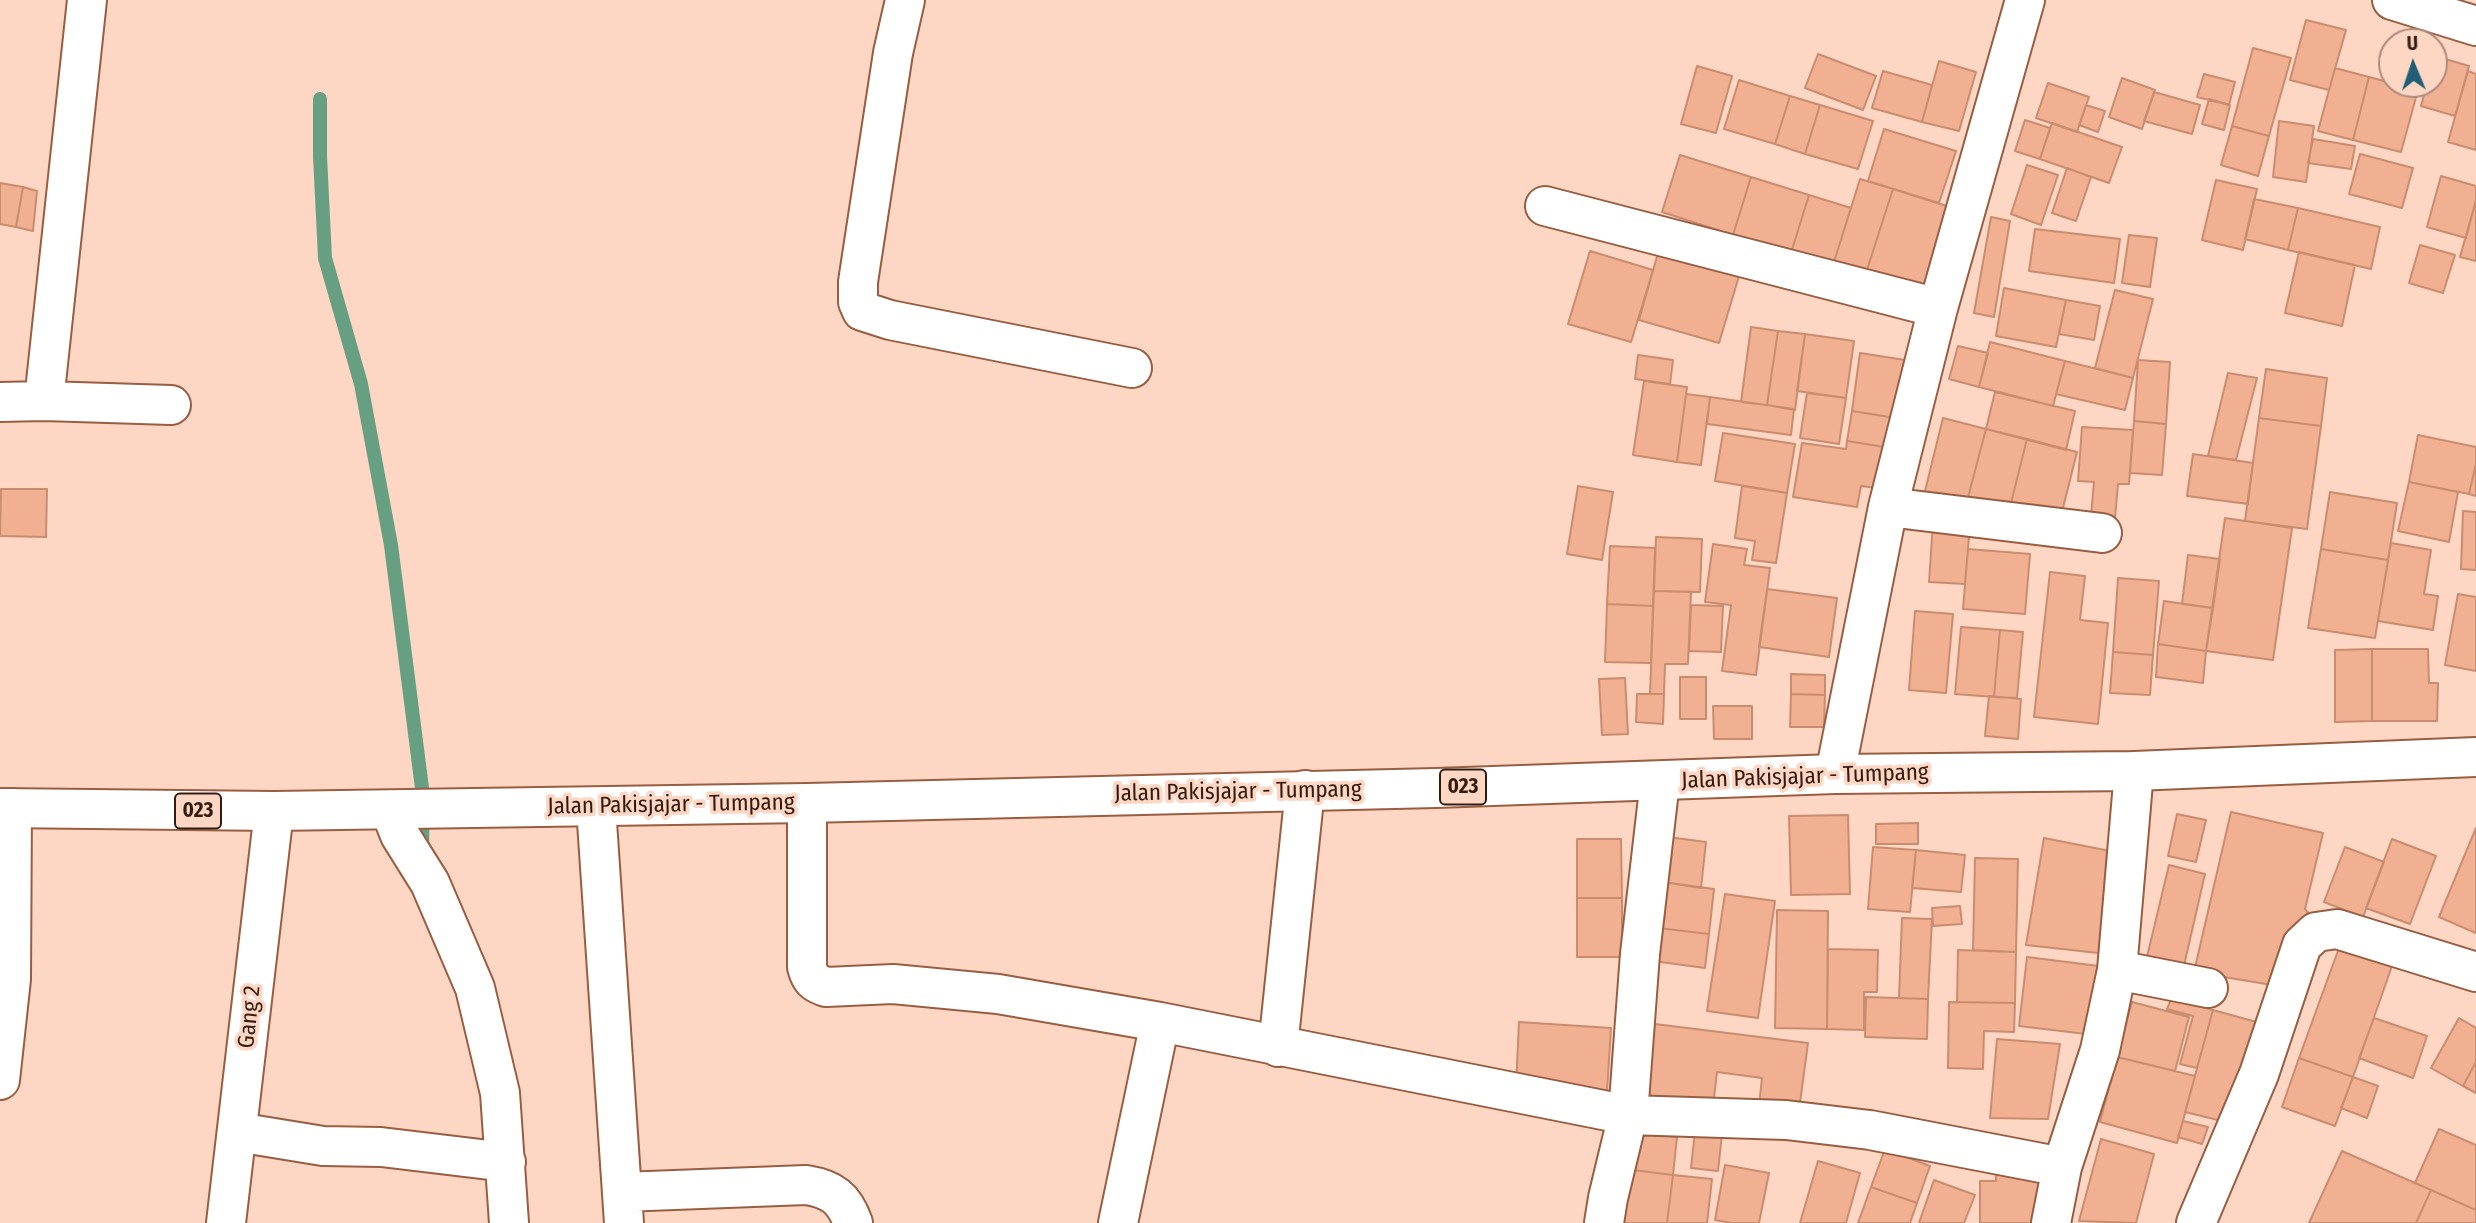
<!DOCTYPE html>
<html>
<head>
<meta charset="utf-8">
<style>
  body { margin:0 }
  #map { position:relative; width:2476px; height:1223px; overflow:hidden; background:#fed6c4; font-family:"Fira Sans Condensed",sans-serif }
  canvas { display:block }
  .north { position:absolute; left:2378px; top:28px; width:70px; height:70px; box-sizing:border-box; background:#fed6c4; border:2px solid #ad8b7c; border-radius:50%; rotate:358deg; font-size:19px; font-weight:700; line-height:28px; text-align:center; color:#331b10 }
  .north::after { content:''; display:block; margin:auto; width:24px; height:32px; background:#225f76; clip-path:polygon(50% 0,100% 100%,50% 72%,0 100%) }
</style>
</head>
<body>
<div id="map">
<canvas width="2476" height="1223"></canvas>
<div class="north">U</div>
</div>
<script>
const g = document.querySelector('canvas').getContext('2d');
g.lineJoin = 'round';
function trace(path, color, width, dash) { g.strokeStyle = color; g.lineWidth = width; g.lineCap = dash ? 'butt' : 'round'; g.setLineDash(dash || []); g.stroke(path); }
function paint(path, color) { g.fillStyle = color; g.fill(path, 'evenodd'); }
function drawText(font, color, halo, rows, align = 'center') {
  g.font = font + ' "Fira Sans Condensed",sans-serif'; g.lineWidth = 7; g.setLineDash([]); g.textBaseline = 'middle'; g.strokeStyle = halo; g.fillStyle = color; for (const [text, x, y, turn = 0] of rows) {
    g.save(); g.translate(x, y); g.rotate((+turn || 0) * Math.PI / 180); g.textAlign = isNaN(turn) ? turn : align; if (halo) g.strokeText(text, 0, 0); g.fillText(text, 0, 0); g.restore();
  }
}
trace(new Path2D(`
  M320 99V156L325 258 361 384 391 545 423 796 422 850`), '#679f82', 14);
const building = new Path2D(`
  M2306 20 2346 30 2329 90 2290 80Z
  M2253 48 2291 58 2269 136 2232 126Z
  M1818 54 1876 76 1863 110 1805 88Z
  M2435 56 2469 66 2455 116 2421 106 2427 84H2434Z
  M1939 61 1976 72 1959 131 1922 122Z
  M1697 66 1732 76 1716 133 1681 124Z
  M2335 68 2369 77 2353 140 2318 131Z
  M1883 71 1932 85 1922 122 1872 108Z
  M2468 71 2476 74V150L2448 142Z
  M2204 74 2235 82 2229 105 2197 97Z
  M2369 77 2418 90 2401 152 2353 140Z
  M2122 78 2155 90 2142 129 2109 117Z
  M1739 80 1790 96 1775 144 1724 129Z
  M2048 83 2089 97 2077 132 2036 118Z
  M2154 92 2200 105 2192 134 2144 121Z
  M1790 96 1820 105 1805 154 1775 144Z
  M2209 99 2230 105 2224 130 2202 124Z
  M1820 105 1873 121 1858 169 1805 154Z
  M2086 105 2105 111 2098 132 2079 125Z
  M2025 120 2050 128 2040 159 2015 151Z
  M2279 121 2314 126 2306 182 2273 177Z
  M2052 123 2122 147 2109 183 2040 159Z
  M2232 126 2269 136 2258 176 2221 165Z
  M1884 129 1956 151 1939 203 1868 181Z
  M2313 139 2355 146 2351 169 2308 163Z
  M2360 154 2413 168 2402 208 2349 194Z
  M1680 155 1751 177 1733 235 1662 212Z
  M2027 165 2058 175 2041 225 2011 214Z
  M2067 168 2091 177 2076 221 2052 213Z
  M2441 176 2476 186V200L2466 238 2427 227Z
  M1751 177 1809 195 1791 253 1733 235Z
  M1860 179 1893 189 1865 276 1833 265Z
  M2216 180 2257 189 2243 250 2202 240Z
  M0 183 23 187 16 227 0 224Z
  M23 187 37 191 33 231 16 227Z
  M1893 189 1956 209 1928 295 1865 276Z
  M1809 195 1851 208 1833 265 1791 253Z
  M2254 199 2298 208 2288 250 2245 239Z
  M2476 200V261L2460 257Z
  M2298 208 2380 227 2371 269 2288 250Z
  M1991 217 2010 221 1994 317 1974 313Z
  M2035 229 2120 239 2114 283 2029 271Z
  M2129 235 2157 238 2150 287 2122 283Z
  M2420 245 2455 255 2443 293 2409 283Z
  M1590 251 1653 270 1631 342 1568 324Z
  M2299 252 2355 265 2342 326 2285 313Z
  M1658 253 1739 276 1719 343 1639 320Z
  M2004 288 2066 300 2056 347 1996 336Z
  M2115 290 2153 299 2133 378 2095 368Z
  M2066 300 2100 306 2094 340 2059 334Z
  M1751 327 1778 331 1767 405 1741 402Z
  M1778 331 1805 334 1795 410 1767 405Z
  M1805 334 1854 341 1846 398 1797 391Z
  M1990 342 2065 361 2053 406 1979 387Z
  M1958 346 1988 353 1979 387 1949 379Z
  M1860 353 1905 360 1896 418 1852 411Z
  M1638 355 1673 360 1670 384 1635 379Z
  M2138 360 2170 362 2166 424 2134 421Z
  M2065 361 2133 378 2125 410 2056 394Z
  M2266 369 2327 378 2321 426 2259 418Z
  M2228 373 2257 378 2236 460 2208 456Z
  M1644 381 1687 387 1677 462 1633 455Z
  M1995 392 2075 411 2066 450 1986 429Z
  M1807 393 1846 398 1839 444 1800 438Z
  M1686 394 1710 397 1701 465 1677 462Z
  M1710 397 1794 409 1791 435 1707 424Z
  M1852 411 1896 418 1891 448 1847 441Z
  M1943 418 1986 429 1966 505 1924 495Z
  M2259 418 2321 426 2307 529 2245 521Z
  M2134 421 2166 424 2162 475 2130 473Z
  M2082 427 2133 430 2129 484H2118L2115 518 2091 516 2094 482 2078 481Z
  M1986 429 2027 439 2011 503 1966 505Z
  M1723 433 1795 444 1787 493 1715 481Z
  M2418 435 2476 447V464L2469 494 2409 482Z
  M2027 439 2077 452 2061 516 2011 503Z
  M1847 441 1891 448 1885 489 1861 486 1857 507 1793 497 1802 443 1846 449Z
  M2193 454 2253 463 2248 504 2187 496Z
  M2476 464V496L2469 494Z
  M2409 482 2458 492 2449 542 2398 531Z
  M1578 486 1613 492 1602 560 1567 554Z
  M1742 486 1787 493 1776 563 1752 560 1755 541 1735 538Z
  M1 489H47L46 537 0 536Z
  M2330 492 2397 503 2388 560 2321 549Z
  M2463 511 2476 512V570L2461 569Z
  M2225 518 2292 528 2273 660 2206 651Z
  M1933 523 1970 525 1965 584 1929 582Z
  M1656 537 1702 539 1700 592 1654 591Z
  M2391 543 2431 550 2424 594 2438 596 2433 630 2378 621Z
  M1713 544 1747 549 1744 565 1770 568 1756 675 1722 671 1731 605 1705 602Z
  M1610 546 1655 548 1653 606 1607 604Z
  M1968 549 2030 554 2025 614 1963 609Z
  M2321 549 2388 560 2375 638 2308 628Z
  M2188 555 2220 559 2213 608 2182 604Z
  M2050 572 2085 576 2080 620 2108 623 2098 724 2034 717Z
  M2118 578 2159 581 2153 655 2113 652Z
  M1767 589 1837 598 1829 657 1759 647Z
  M1654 591 1691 592 1688 664H1665L1664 694H1650Z
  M2458 594 2476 597V671L2445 665Z
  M2164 601 2213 608 2206 651 2158 644Z
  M1607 604 1653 606 1651 663 1605 662Z
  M1691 605 1723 606 1721 652 1689 651Z
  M1915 611 1953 614 1946 693 1909 690Z
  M1961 627 2000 630 1994 697 1955 694Z
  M2000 630 2023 632 2017 698 1994 697Z
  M2158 644 2206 651 2203 683 2156 677Z
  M2372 649H2428L2429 683H2438L2437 721H2372Z
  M2372 649V721L2335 722V650Z
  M2113 652 2153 655 2150 695 2110 693Z
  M1791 674 1825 675V695L1791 694Z
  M1680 677H1706V719H1680Z
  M1625 678 1628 734 1602 735 1599 679Z
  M1637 694H1664L1663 724 1636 722Z
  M1791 694 1825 695 1824 727H1790Z
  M1989 696 2021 699 2018 739 1985 736Z
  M1713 706H1752V739H1714Z
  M2231 812 2323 833 2305 909 2311 916 2284 987 2194 972Z
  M2177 814 2206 820 2196 862 2168 856Z
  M1848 815 1850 894 1791 895 1789 816Z
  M1918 823V844H1876V824Z
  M2476 828V933L2439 917Z
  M1668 837 1706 842 1701 888 1663 882Z
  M2044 838 2120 853 2107 954 2026 945Z
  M1577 839H1621L1622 898H1577Z
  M2392 839 2436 856 2410 924 2366 908Z
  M1873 847 1916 850 1910 912 1868 909Z
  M2345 847 2384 862 2363 917 2324 902Z
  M1916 850 1965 855 1961 892 1912 888Z
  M1975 858 2018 859 2016 952 1973 950Z
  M2169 865 2205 874 2183 970 2146 961Z
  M1663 882 1714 889 1709 934 1658 928Z
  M1725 894 1775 901 1758 1018 1707 1011Z
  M1577 898H1622V957H1577Z
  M1960 906 1962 924 1933 926 1932 908Z
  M1777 910 1828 911 1827 1029 1775 1028Z
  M1902 918 1932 919 1928 999 1899 998Z
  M1658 928 1709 934 1705 968 1653 961Z
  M2339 948 2392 966 2353 1077 2299 1058Z
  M1828 949 1878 950 1877 992H1864V1030L1827 1029Z
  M1958 950 2016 952 2015 1003 1957 1002Z
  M2027 957 2099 966 2086 1034 2019 1026Z
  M1866 997 1928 999 1927 1039 1865 1037Z
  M2171 999 2213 1010 2197 1068 2180 1064 2193 1016 2167 1009Z
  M1949 1002 2015 1003 2014 1032 1984 1031 1983 1069 1948 1068Z
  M2132 1002 2189 1017 2175 1071 2117 1057Z
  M2213 1010 2271 1026 2212 1144 2218 1120 2185 1112Z
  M2374 1018 2427 1036 2413 1078 2359 1058Z
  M2459 1018 2476 1028V1062L2463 1086 2431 1068Z
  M1519 1022 1611 1028 1607 1091 1516 1086Z
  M1655 1024 1808 1043 1799 1110 1759 1105 1762 1078 1717 1072 1713 1106 1645 1097Z
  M1997 1039 2060 1044 2048 1119 1990 1118Z
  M2117 1057 2195 1076 2177 1143 2100 1122Z
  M2299 1058 2353 1077 2335 1126 2282 1107Z
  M2476 1062V1093L2463 1086Z
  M2353 1077 2378 1086 2367 1118 2341 1108Z
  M2183 1121 2208 1127 2202 1144 2178 1137Z
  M2439 1129 2476 1145V1210L2415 1183Z
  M1630 1131 1677 1137 1673 1175 1625 1169Z
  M1695 1131 1722 1134 1718 1171 1691 1168Z
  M2101 1139 2154 1154 2136 1223 2079 1221Z
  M1885 1149 1930 1166 1917 1203 1871 1187Z
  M2342 1151 2431 1190 2416 1223H2309Z
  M1818 1161 1860 1173 1846 1223H1800Z
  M1725 1165 1769 1173 1759 1223H1732L1715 1220Z
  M1625 1169 1673 1175 1667 1223H1623Z
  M1996 1169 2045 1170 2043 1223H1980V1181H1996Z
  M1673 1175 1712 1179 1707 1223H1667Z
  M1934 1180 1975 1195 1964 1223H1919Z
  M1871 1187 1917 1203 1910 1223H1858Z
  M2431 1190 2476 1210V1223H2416Z`);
paint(building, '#f1b092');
trace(building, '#ca8c6f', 2);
const minor = new Path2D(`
  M87 0 44 401 171 405
  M905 0 893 53 858 282V302L862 311 890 320 1132 368
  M2392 0 2476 26
  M1545 206 1938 308
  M0 402 44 401
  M1888 507 2102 533
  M1835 774 1888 507 1938 308 2025 0
  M807 803V967C810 979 814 983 826 987L893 984 998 994 1160 1022 1628 1115 1786 1120 1870 1130 2062 1167
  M596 807 624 1223
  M390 810 400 835 430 883 475 988 500 1093 509 1223
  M2117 970 2208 988
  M1278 1047 1305 790
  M0 1080 11 979 12 808
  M237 1132 323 1146 381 1147 506 1162
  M622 1192 806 1185C832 1189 844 1198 853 1223
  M226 1223 274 811
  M1118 1223 1160 1022
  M1604 1223 1608 1198 1628 1115 1640 954 1660 781
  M2051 1223 2062 1167 2100 1050 2117 970 2134 771
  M2196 1223 2259 1074 2302 945 2316 932 2337 929 2476 972`);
const major = new Path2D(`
  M0 808 274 811 807 803 1436 788 1835 774 2134 771 2476 757`);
trace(minor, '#975e42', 42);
trace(major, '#975e42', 42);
trace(minor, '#fff', 38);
trace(major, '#fff', 38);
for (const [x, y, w] of [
  [1463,787,46],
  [198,811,46]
]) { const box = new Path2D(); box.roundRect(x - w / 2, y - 17.5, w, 35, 5); g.fillStyle = '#fed6c4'; g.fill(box); trace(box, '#331b10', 2); }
drawText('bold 21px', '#331b10', null, [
  ["023",1463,787],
  ["023",198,811]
]);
drawText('23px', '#331b10', '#fed6c4', [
  ["Jalan Pakisjajar - Tumpang",1805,777,-2],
  ["Jalan Pakisjajar - Tumpang",1238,792,-1],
  ["Jalan Pakisjajar - Tumpang",671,805,-1],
  ["Gang 2",250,1017,-84]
]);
</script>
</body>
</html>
